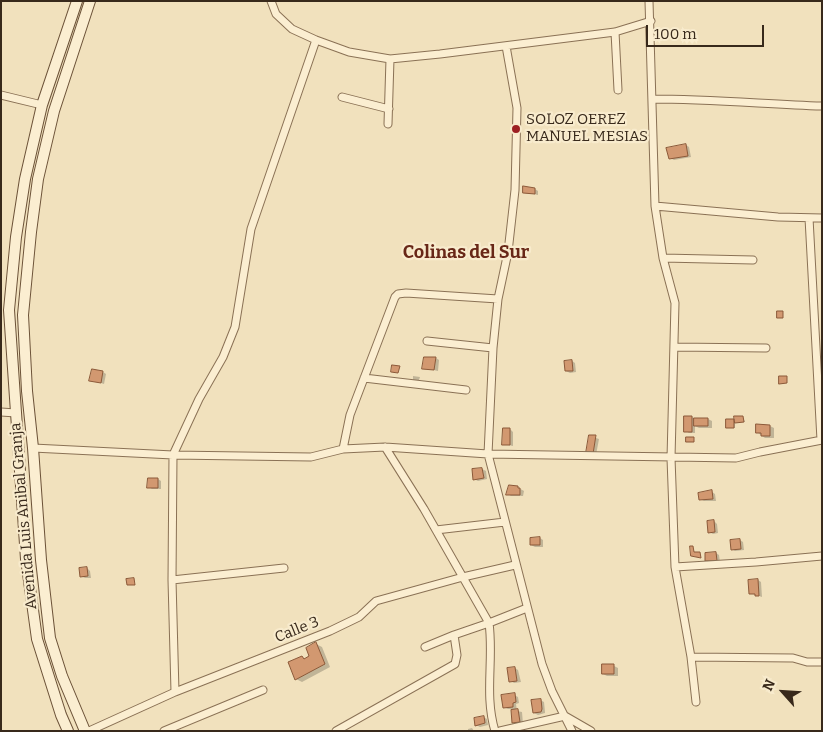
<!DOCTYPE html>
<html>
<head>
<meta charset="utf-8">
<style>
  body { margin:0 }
  #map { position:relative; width:823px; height:732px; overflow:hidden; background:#f1e1bd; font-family:Bitter,serif }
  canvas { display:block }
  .frame { position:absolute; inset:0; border:2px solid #38291b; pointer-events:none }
  .north { position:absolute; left:758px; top:667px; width:50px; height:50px; -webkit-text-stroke:4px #f8ebcd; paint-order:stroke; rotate:296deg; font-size:14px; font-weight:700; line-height:20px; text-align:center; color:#38291b }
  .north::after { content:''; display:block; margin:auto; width:18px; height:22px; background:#38291b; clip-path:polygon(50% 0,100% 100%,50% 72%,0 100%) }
  .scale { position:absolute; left:646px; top:25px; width:118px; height:22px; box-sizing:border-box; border:2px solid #38291b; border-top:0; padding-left:6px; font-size:15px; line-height:18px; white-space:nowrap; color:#38291b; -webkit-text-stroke:4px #f8ebcd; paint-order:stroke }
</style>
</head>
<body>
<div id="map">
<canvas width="823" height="732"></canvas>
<div class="frame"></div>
<div class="north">N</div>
<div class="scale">100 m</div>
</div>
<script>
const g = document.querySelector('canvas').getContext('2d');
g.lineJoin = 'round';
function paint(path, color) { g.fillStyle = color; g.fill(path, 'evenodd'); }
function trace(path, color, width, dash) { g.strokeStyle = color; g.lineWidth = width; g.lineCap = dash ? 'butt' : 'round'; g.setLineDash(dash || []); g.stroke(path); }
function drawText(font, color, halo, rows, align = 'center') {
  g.font = font + ' Bitter,serif'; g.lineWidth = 4.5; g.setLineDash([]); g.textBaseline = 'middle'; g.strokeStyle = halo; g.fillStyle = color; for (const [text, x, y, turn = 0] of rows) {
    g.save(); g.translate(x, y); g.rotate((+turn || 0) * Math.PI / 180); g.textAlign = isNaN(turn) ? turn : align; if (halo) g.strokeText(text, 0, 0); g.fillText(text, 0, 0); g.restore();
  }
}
paint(new Path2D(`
  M686 145 689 147 691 157 674 160 670 158Z
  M535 189 538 191V195L524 192Z
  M425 358H436L439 360 438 371 424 368Z
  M572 361 575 363 576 372 570 373 566 371Z
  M103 372 106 374 104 384 91 380Z
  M413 376 420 377 419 380H413Z
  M692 417 695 419H708L712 421V428H699L695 426V433H689L686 431Z
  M743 417 745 422 735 423V428H729L727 421H736Z
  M757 426H770L774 428V438H765L762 436 757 432Z
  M510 429 513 432V446L503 444Z
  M590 436 599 439 596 455 591 454Z
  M482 469 486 471 487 479 478 481 474 479 473 470Z
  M158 479 161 481V489H152L149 487Z
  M517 487 524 491 523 496H511L508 494Z
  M712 492 715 494 716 501H704L700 499Z
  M714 521 717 524 718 533 713 534 709 532Z
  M540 538 543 540V547H535L531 545Z
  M740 540 743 542 744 550 735 551 732 549Z
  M716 553 719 555 720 562H710L706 560Z
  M87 568 90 571 91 578H85L81 576Z
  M758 580 761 582 762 597 750 593Z
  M316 644 322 647 330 667 302 682 296 679 302 657 306 659 310 657Z
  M604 665 614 666 618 668V676H607L603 674Z
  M515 668 518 670 521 682 514 683 511 681Z
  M514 695 518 697 519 703 516 704 517 711 522 712 523 724H517L513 722 512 709H508L504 707Z
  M540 700 544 702 545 712V713L538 715 534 713Z
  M483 717 487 719 488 725 480 727 476 725Z
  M472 728 474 731H468V729Z`), '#0003');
const building = new Path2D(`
  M686 144 688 156 669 159 666 148Z
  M523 186 535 188V194L523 193Z
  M777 311H783V318H777Z
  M424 357H436L434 370 422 369Z
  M572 360 573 371H565L564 361Z
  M392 365 400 366 398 373 391 372Z
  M92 369 103 371 101 383 89 381Z
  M779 376H787V383L779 384Z
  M684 416H692V432H684Z
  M734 416H743L744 422 735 423Z
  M694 418H708V426H694Z
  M726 419H734V428H726Z
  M756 424 770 425V436H761V433H756Z
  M503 428H510V445H502Z
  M589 435H596L593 454 586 453Z
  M686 437H694V442H686Z
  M482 468 484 478 473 480 472 469Z
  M148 478H158V488H147Z
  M509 485 518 486V488H520V495H506Z
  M712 490 713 499 699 500 698 493Z
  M714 520 715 532 708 533 707 521Z
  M540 537V545H530V538Z
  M740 539 741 549 731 550 730 540Z
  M690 546H693L694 552H700L701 558 691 556Z
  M716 552 717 561H705V553Z
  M87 567 88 576 80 577 79 568Z
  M134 578 135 585H127L126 579Z
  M758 579 759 596H755V594H749L748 580Z
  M316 642 325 664 295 680 288 662 302 656 304 659 309 656 306 648Z
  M602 664H614V674H602Z
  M515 667 517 681 509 682 507 668Z
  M515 693 516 702 513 703V707L503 708 501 695Z
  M541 699 542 709 541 712 533 713 531 700Z
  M518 709 520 722 512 723 511 710Z
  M484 716 485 723 475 726 474 718Z`);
paint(building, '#d29870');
trace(building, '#8b5939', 1);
const minor = new Path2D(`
  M271 1 276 14 292 29 316 40 349 52 390 59 440 54 615 32 651 21
  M649 1 655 206 663 258 675 303 671 458 675 567 691 657 696 702
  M615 32 618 90
  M506 46 517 108 515 190 508 252 498 299 493 348 488 454 542 664 552 691 572 731
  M1 95 42 105
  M342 97 389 109
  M652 99C709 99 765 104 822 106
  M388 124 390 59
  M655 206 778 217 822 218
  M809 218 821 440
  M663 258 753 260
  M427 341 493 348
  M674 347 766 348
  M364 378 466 390
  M1 412 16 413
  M33 448 173 455 311 457 343 449 385 447 488 454 736 458 760 452 822 440
  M343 449 350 415 395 297 398 294 406 293 498 299
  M436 530 505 522
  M675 567 756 562 822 556
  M172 580 284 568
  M425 647 454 635
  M691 657 793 658 807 662H822
  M175 692 172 580 173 455 199 399 223 357 235 327 251 229 316 40
  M89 731 175 692 330 631 359 617 376 601 463 577 515 565
  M164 731 263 690
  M336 731 455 664 457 655 454 635 489 623 424 509 385 447
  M495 731C484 695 494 659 489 623L527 608
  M500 731 565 716 591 731`);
const secondary = new Path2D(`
  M68 731 61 715 37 639 26 559 9 310 16 237 25 179 42 105 77 1
  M85 731 62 676 50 638 41 560 33 448 27 391 23 315 31 232 38 179 54 111 90 1`);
trace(minor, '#8a7155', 9);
trace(secondary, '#6c5238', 12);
trace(minor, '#fbeed1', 7);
trace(secondary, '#fbeed1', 10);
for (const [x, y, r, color] of [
  [516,129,5,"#9d2022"]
]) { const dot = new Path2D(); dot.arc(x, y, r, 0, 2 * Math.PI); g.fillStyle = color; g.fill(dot); trace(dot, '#f8ebcd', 2); }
drawText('15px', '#38291b', '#f8ebcd', [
  ["SOLOZ OEREZ",526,120],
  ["MANUEL MESIAS",526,137]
], 'left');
drawText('15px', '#38291b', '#f8ebcd', [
  ["Avenida Luis Anibal Granja",24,516,-95],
  ["Calle 3",297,630,-22]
]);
drawText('bold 18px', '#682717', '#f8ebcd', [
  ["Colinas del Sur",466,253]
]);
</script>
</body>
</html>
